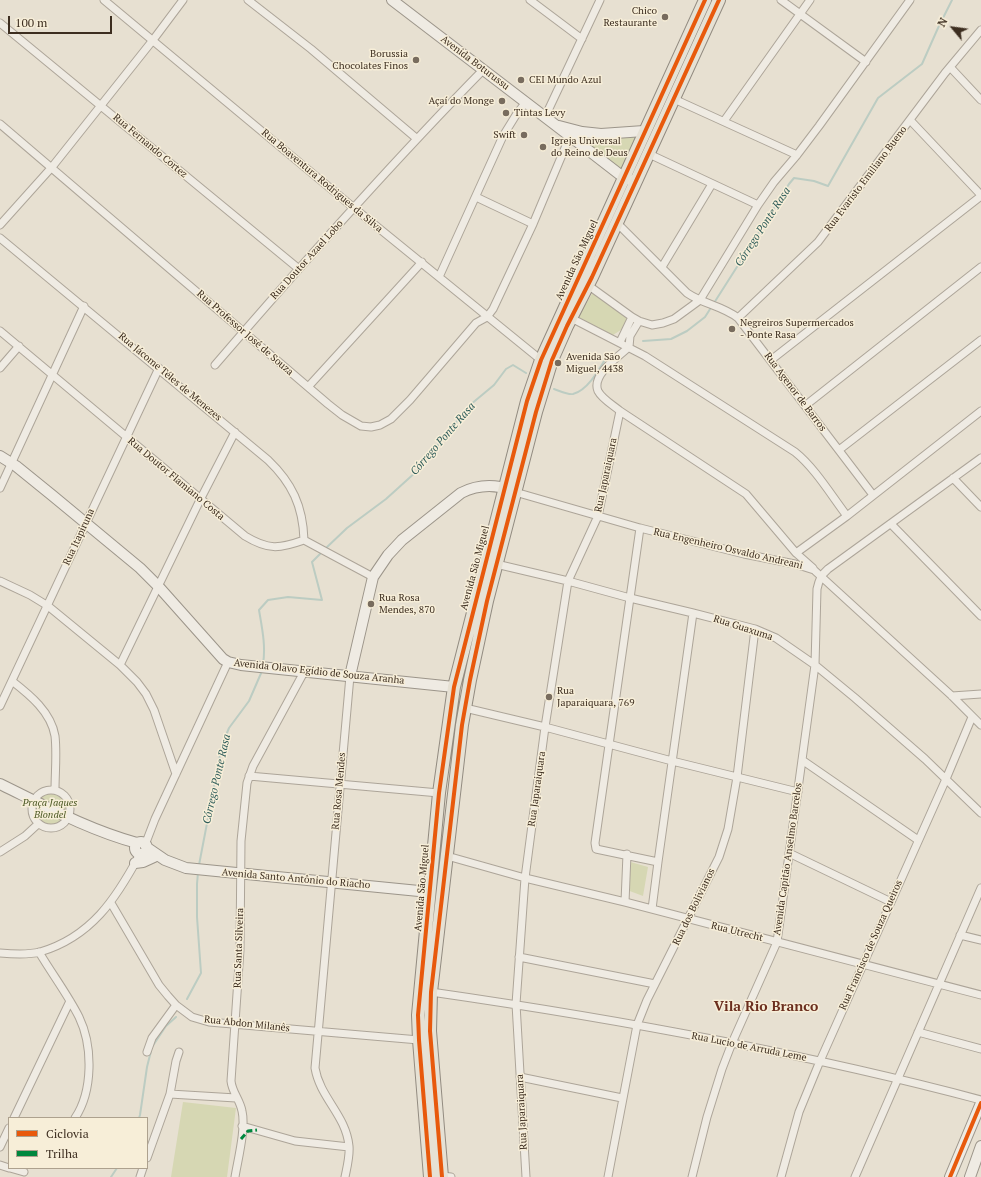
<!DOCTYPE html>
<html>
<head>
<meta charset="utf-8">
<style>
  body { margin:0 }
  #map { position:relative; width:981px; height:1177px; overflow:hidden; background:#e7e0d1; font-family:"PT Serif",serif }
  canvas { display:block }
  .legend { position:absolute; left:8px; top:1117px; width:140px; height:52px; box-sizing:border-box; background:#f7eed8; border:1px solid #ada18e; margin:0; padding:5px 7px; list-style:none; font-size:12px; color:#3d2e20 }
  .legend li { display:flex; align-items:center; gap:8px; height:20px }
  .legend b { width:20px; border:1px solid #ada18e }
  .north { position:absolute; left:933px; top:8px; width:40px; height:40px; -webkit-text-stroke:3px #f7eed8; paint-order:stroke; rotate:299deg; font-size:11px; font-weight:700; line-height:16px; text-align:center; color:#3d2e20 }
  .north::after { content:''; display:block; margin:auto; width:14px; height:18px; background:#3d2e20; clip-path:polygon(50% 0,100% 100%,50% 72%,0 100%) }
  .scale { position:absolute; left:8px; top:16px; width:104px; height:18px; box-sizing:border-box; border:2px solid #3d2e20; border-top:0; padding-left:5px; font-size:12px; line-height:14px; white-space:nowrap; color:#3d2e20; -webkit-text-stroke:3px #f7eed8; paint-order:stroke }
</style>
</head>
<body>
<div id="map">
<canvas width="981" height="1177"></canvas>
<ul class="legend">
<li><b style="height:5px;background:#e8590c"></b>Ciclovia</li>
<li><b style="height:5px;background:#00873e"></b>Trilha</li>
</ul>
<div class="north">N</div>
<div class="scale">100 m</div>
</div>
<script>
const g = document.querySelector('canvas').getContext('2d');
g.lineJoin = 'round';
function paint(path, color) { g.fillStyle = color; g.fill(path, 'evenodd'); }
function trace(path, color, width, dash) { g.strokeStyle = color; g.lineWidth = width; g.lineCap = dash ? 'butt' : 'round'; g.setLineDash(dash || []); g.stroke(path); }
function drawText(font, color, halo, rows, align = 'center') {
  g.font = font + ' "PT Serif",serif'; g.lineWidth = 3; g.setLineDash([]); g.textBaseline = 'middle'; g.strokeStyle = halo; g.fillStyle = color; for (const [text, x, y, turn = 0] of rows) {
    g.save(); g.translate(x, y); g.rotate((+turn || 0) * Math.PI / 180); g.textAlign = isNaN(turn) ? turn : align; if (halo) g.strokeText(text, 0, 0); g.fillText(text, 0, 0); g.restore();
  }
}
paint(new Path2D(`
  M641 133 623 173 593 152 592 144 599 137Z
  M593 292 628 318 624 328 613 335 578 318Z
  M32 809a18 18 0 1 1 36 0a18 18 0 1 1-36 0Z
  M627 861 648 867 643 896 627 890Z
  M183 1102 236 1108 227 1177H171Z`), '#d6d7b3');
trace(new Path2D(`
  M714 303 763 226 789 184 794 178 814 181 828 186 878 98 922 64 938 28 952 0
  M643 341 671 339 687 331 705 317 712 306
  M554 389C560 391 568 395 573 394 589 390 601 366 609 353
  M325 549 347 528 386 499 417 471 470 405 494 385 506 369 513 365 526 373
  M263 664C266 646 262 628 259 610L268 600 288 597 322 600 312 562 322 552
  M199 865 222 745 229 728 249 701 262 671
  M187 999 201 973 197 917V884L198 872
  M152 1047 166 1026 176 1017
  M139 1118 140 1115 147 1067 151 1051
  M111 1177 117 1168`), '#bcccc2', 2);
const street = new Path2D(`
  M104 0 354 208 541 360
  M248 0 311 49 416 138
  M530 0 582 39
  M781 0 866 62
  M0 23 299 269
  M950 67 981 100
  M674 99 797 155
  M545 117 600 0
  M910 120 981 195
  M724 121 810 0
  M0 124 328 404 342 415 361 426 371 427 380 425 391 419 410 400 476 323 487 317 493 309 533 224 570 136
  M649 154 758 205
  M476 197 533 224
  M617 223 687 293C703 304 723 306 738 318L873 495
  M0 225 52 167 153 40 183 0
  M0 238 268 460C292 483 303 506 304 540
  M662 267 712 184
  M439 277 503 136 516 115 526 102
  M585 283 632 317 639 321 652 325 663 323 674 319 700 300 758 205 774 182 797 155 819 126 910 0
  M571 318 645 356 795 452C815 468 831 495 847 516
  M738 318 818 242 945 73 981 30
  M0 331 245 536C268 550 279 549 304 540L373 577
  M620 342 632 317
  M629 347C619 356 591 375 598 391 602 399 613 405 620 411L746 494 796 553 813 568
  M629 347 630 336 639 321
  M771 360 981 196
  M215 365C302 264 390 165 483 70
  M0 368 19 346
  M308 387 422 262
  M806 405 981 267
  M839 450 981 340
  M953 478 981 507
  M0 488 84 306
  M515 492 640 528 744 554 795 564 814 570 952 696 981 725
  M891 524 981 616
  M640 528 595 843 596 849 658 862
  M796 553 847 516 981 411
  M496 564 568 581 630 598 693 613 755 629 776 638 815 665 855 698 925 759 981 813
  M0 581 30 595 48 606 120 665 137 682 146 694 154 710 176 774
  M120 665 200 500 235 432
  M12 681C30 695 51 712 55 736 57 753 55 773 55 790
  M952 696 981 694
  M0 706 159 368
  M465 708 545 727 672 761 798 792
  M802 760 918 840
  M249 776 439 793
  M32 809a19 19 0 1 1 38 0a19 19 0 1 1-38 0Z
  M145 845 155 819 228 662
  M0 852 25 836 38 824
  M789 853 891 902
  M447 856 525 878 625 902 981 995
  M625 902 627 854
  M111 903 159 985 168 996 176 1005 192 1017 209 1022 419 1040
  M652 909 658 862 693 613
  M960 935 981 940
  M39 952C52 974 68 995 79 1017 93 1046 93 1091 75 1118
  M0 953C12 954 28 955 40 952 91 937 116 899 140 854
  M519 957 655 984
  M431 992C528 1006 625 1022 722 1041 809 1058 895 1077 981 1100
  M918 1032 981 1049
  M147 1052 152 1038 176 1005
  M520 1077 622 1098
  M170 1094 236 1098
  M14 1118 70 1001
  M242 1126 295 1141 349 1147
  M0 1147 9 1128
  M147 1158 170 1094 176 1061 179 1052
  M0 1165 9 1168
  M10 1168 24 1172
  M442 1176 451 1177
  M140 1177 143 1168
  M235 1177C238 1159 246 1128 242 1111 240 1100 232 1092 231 1081L240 950 241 841 247 783 253 766 304 672
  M345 1177C347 1167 350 1156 349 1146 346 1115 320 1098 315 1068L350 676
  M526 1177 516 1004 525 878 545 727 568 581 598 516 620 411
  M608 1177 637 1025 647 1000 719 857 728 829 737 777 755 629
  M692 1177 707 1117 722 1069 732 1043 777 942 815 665 817 589C819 580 821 575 828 569L981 458
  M781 1177 799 1112 820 1061 946 779 972 717
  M855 1177 981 888`);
const secondary = new Path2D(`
  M392 0 592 153 623 177 630 180
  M559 126 582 132 601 134 644 131
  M0 456 16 466 53 496 140 568 158 586 223 659 228 662 241 665 260 667 454 687
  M350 676 373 577 388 555 402 540 461 493C477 485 494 484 511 490
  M0 784C45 806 89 830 137 843
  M135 848a6 6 0 1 1 12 0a6 6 0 1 1-12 0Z
  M146 847 165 860 186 868 429 892
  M135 863 143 862 154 857
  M950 1177 981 1103
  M970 1177 981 1146`);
const primary = new Path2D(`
  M430 1177 419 1040 418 1015 439 793 454 687 527 401 541 360 705 0
  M442 1177 430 1031 431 992 462 725 470 680 487 601 536 412 552 360 567 326 592 277 719 0`);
trace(street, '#ada599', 9);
trace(secondary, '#9c958a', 12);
trace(primary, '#928b80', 14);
trace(street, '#efebe3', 7);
trace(secondary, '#efebe3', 10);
trace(primary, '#e6e1d4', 12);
trace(new Path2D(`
  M241 1139 248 1131 257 1130`), '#00873e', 3, [6, 3]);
trace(new Path2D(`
  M430 1177 419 1040 418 1015 439 793 454 687 527 401 541 360 705 0
  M442 1177 430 1031 431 992 462 725 470 680 487 601 536 412 552 360 567 326 592 277 719 0
  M950 1177 981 1103`), '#e8590c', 4);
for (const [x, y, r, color] of [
  [665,17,4,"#786c5e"],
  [416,60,4,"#786c5e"],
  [521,80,4,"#786c5e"],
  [502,101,4,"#786c5e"],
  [506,113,4,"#786c5e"],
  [524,135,4,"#786c5e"],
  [543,147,4,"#786c5e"],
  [732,329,4,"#786c5e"],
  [558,363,4,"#786c5e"],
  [371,604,4,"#786c5e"],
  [549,697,4,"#786c5e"]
]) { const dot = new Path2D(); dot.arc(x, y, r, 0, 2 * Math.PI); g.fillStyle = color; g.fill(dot); trace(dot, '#f7eed8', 1.5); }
drawText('10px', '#3d2e20', '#f7eed8', [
  ["Chico",657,11,"right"],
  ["Restaurante",657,23,"right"],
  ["Borussia",408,54,"right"],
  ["Chocolates Finos",408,66,"right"],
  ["CEI Mundo Azul",529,80],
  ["Açaí do Monge",494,101,"right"],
  ["Tintas Levy",514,113],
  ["Swift",516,135,"right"],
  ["Igreja Universal",551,141],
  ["do Reino de Deus",551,153],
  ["Negreiros Supermercados",740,323],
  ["- Ponte Rasa",740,335],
  ["Avenida São",566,357],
  ["Miguel, 4438",566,369],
  ["Rua Rosa",379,598],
  ["Mendes, 870",379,610],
  ["Rua",557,691],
  ["Japaraiquara, 769",557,703]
], 'left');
drawText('10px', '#3d2e20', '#f7eed8', [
  ["Avenida Boturussu",475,63,37],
  ["Rua Fernando Cortez",150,146,40],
  ["Rua Evaristo Emiliano Bueno",866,179,-53],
  ["Rua Boaventura Rodrigues da Silva",322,181,40],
  ["Rua Doutor Azael Lobo",307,260,-48],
  ["Avenida São Miguel",577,260,-65],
  ["Rua Professor José de Souza",245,333,41],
  ["Rua Jácome Téles de Menezes",170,377,40],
  ["Rua Agenor de Barros",795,392,53],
  ["Rua Japaraiquara",606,475,-78],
  ["Rua Doutor Flamiano Costa",176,479,40],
  ["Rua Itapiruna",79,537,-65],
  ["Rua Engenheiro Osvaldo Andreani",728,549,13],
  ["Avenida São Miguel",475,568,-75],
  ["Rua Guaxuma",743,628,18],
  ["Avenida Olavo Egídio de Souza Aranha",319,672,6],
  ["Rua Japaraiquara",537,789,-82],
  ["Rua Rosa Mendes",339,791,-85],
  ["Avenida Capitão Anselmo Barcelos",788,859,-82],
  ["Avenida Santo Antônio do Riacho",296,879,5],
  ["Avenida São Miguel",422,888,-85],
  ["Rua dos Bolivianos",694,907,-64],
  ["Rua Utrecht",737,932,14],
  ["Rua Francisco de Souza Queiros",871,945,-66],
  ["Rua Santa Silveira",239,948,-88],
  ["Rua Abdon Milanês",247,1024,6],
  ["Rua Lucio de Arruda Leme",749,1047,11],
  ["Rua Japaraiquara",522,1112,-93]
]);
drawText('italic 10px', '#4d5a26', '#f7eed8', [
  ["Praça Jaques",50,803],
  ["Blondel",50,815]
]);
drawText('italic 11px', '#2f5d5a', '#f7eed8', [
  ["Córrego Ponte Rasa",763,227,-57],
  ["Córrego Ponte Rasa",443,439,-49],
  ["Córrego Ponte Rasa",217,779,-77]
]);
drawText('bold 14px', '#6b2e1e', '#f7eed8', [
  ["Vila Rio Branco",766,1007]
]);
</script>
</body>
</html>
